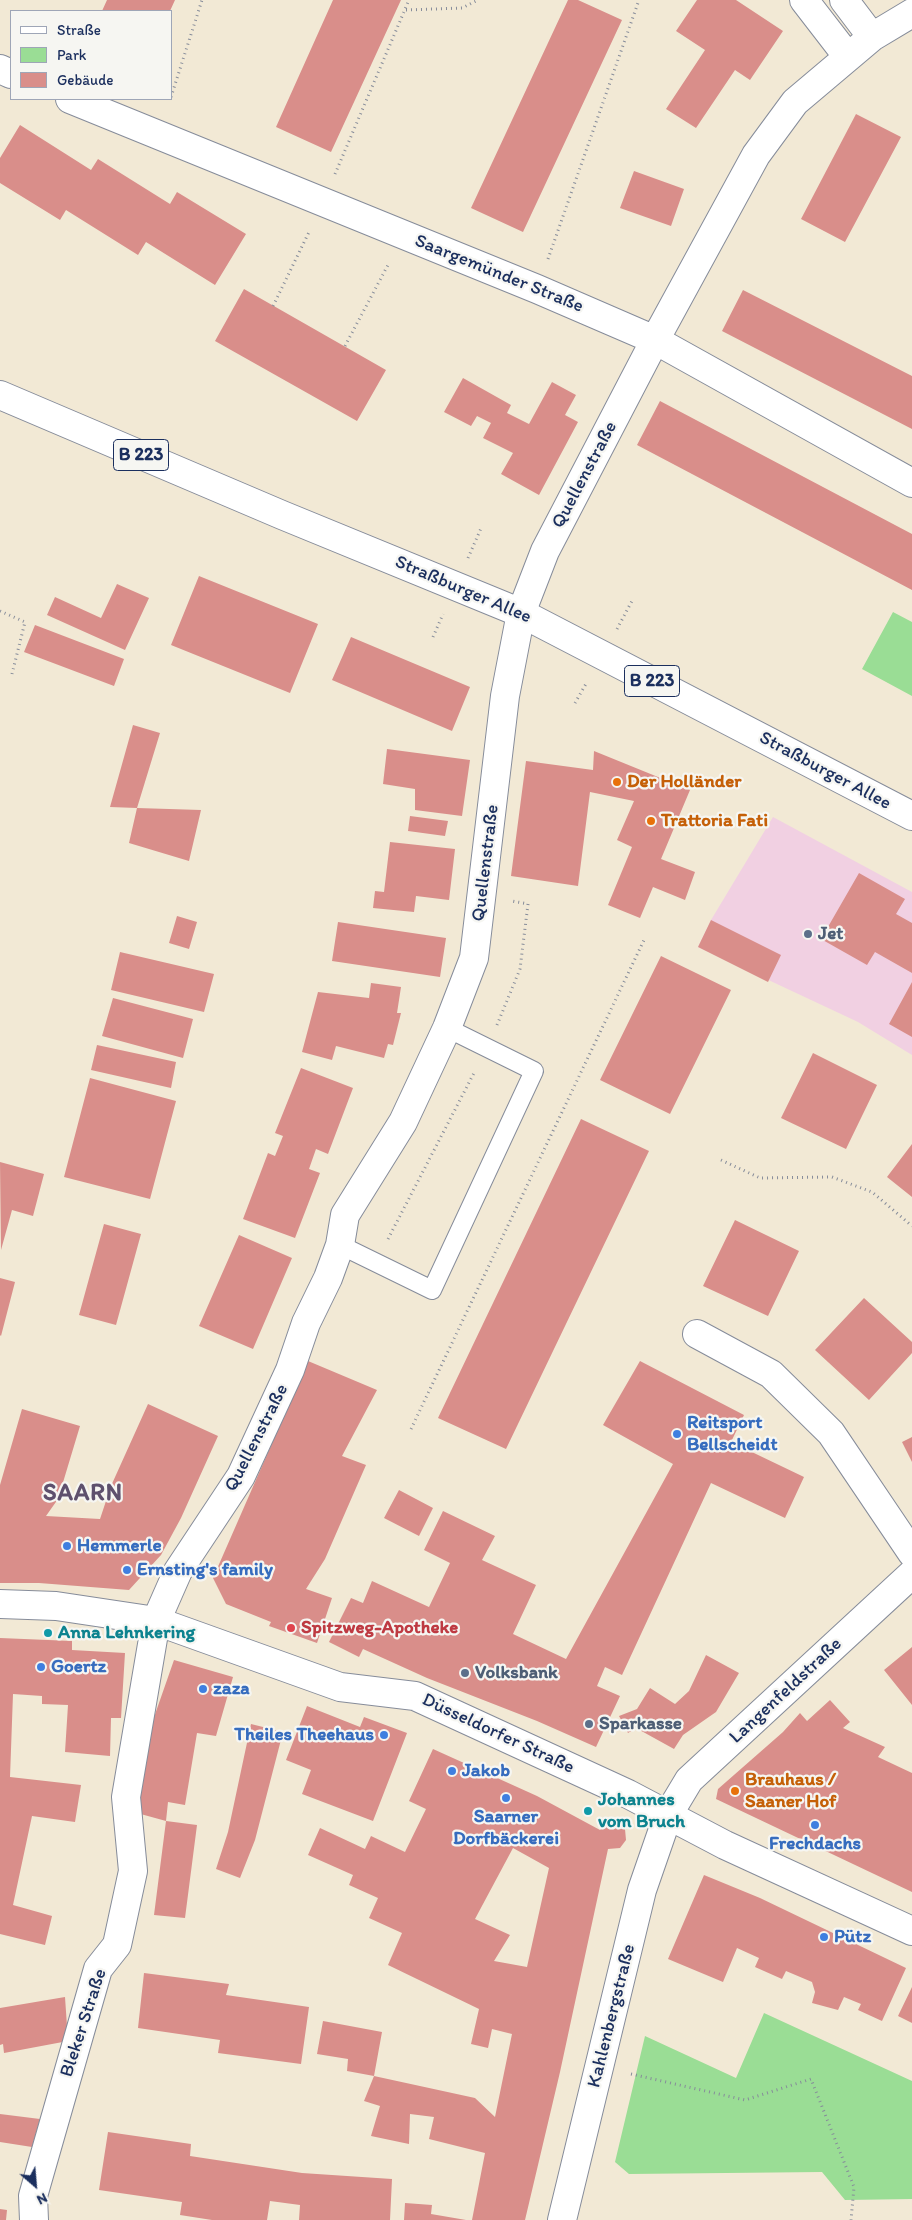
<!DOCTYPE html>
<html>
<head>
<meta charset="utf-8">
<style>
  body { margin:0 }
  #map { position:relative; width:912px; height:2220px; overflow:hidden; background:#f2e9d5; font-family:Itim,sans-serif }
  canvas { display:block }
  .legend { position:absolute; left:10px; top:10px; width:162px; height:90px; box-sizing:border-box; background:#f6f6f2; border:1px solid #9ea6b7; margin:0; padding:6px 9px; list-style:none; font-size:15px; color:#1b2f5e }
  .legend li { display:flex; align-items:center; gap:10px; height:25px }
  .legend b { width:25px; border:1px solid #9ea6b7 }
  .north { position:absolute; left:10px; top:2160px; width:50px; height:50px; -webkit-text-stroke:4px #f6f6f2; paint-order:stroke; rotate:153deg; font-size:14px; font-weight:700; line-height:20px; text-align:center; color:#1b2f5e }
  .north::after { content:''; display:block; margin:auto; width:18px; height:22px; background:#1b2f5e; clip-path:polygon(50% 0,100% 100%,50% 72%,0 100%) }
</style>
</head>
<body>
<div id="map">
<canvas width="912" height="2220"></canvas>
<ul class="legend">
<li><b style="height:6px;background:#fff"></b>Straße</li>
<li><b style="height:14px;background:#9add95"></b>Park</li>
<li><b style="height:14px;background:#d98e8a"></b>Gebäude</li>
</ul>
<div class="north">N</div>
</div>
<script>
const g = document.querySelector('canvas').getContext('2d');
g.lineJoin = 'round';
function paint(path, color) { g.fillStyle = color; g.fill(path, 'evenodd'); }
function trace(path, color, width, dash) { g.strokeStyle = color; g.lineWidth = width; g.lineCap = dash ? 'butt' : 'round'; g.setLineDash(dash || []); g.stroke(path); }
function drawText(font, color, halo, rows, align = 'center') {
  g.font = font + ' Itim,sans-serif'; g.lineWidth = 4.5; g.setLineDash([]); g.textBaseline = 'middle'; g.strokeStyle = halo; g.fillStyle = color; for (const [text, x, y, turn = 0] of rows) {
    g.save(); g.translate(x, y); g.rotate((+turn || 0) * Math.PI / 180); g.textAlign = isNaN(turn) ? turn : align; if (halo) g.strokeText(text, 0, 0); g.fillText(text, 0, 0); g.restore();
  }
}
paint(new Path2D(`
  M773 817 912 892V1055L858 1022 698 947 711 920Z`), '#f1d0e2');
paint(new Path2D(`
  M893 612 912 622V696L862 669Z
  M764 2013 912 2081V2199L845 2200 822 2172 629 2174 615 2162 645 2036 736 2078Z`), '#9add95');
paint(new Path2D(`
  M107 0H175L170 11H102Z
  M333 0H401L331 152 276 127Z
  M568 0H578L622 20 523 232 471 208Z
  M697 0H736L783 31 750 80 735 70 696 128 666 109 705 50 676 31Z
  M856 114 901 137 845 242 801 219Z
  M20 125 91 170 98 159 170 204 177 192 246 234 215 285 146 242 138 255 66 210 60 220 0 183V158Z
  M634 171 684 189 671 226 620 208Z
  M244 289 386 370 357 421 215 341Z
  M743 290 912 376V429L722 331Z
  M463 378 511 405 507 413 529 424 552 382 576 395 565 415 578 422 539 495 501 474 513 453 483 438 491 423 477 416 471 426 444 412Z
  M660 401 912 534V590L637 445Z
  M199 576 318 624 290 693 171 645Z
  M117 584 149 598 125 650 47 615 55 597 101 618Z
  M35 625 124 659 114 686 24 652Z
  M351 637 470 687 452 731 332 680Z
  M133 725 160 733 137 808 201 810 189 861 129 843 137 808 110 807Z
  M387 749 470 760 462 816 415 810V789L383 784Z
  M594 751 690 790 661 859 695 872 685 900 653 887 640 918 608 905 632 847 617 840 634 801 590 792 578 886 511 876 526 761 593 770Z
  M410 816 448 821 445 836 408 831Z
  M390 842 455 849 449 900 416 896 414 912 373 908 375 891 384 892Z
  M859 873 905 899 896 914 912 923V973L875 952 867 965 821 939Z
  M177 916 197 922 189 949 169 943Z
  M711 920 781 955 768 982 698 947Z
  M338 922 446 938 440 977 332 961Z
  M120 952 214 974 204 1012 111 990Z
  M661 956 731 990 670 1114 600 1080Z
  M912 982V1037L889 1024Z
  M371 983 401 987 397 1013H401L393 1045 388 1044 384 1058 336 1046 332 1060 302 1052 318 992 369 998Z
  M113 998 193 1019 183 1058 102 1036Z
  M97 1045 176 1062 171 1088 91 1070Z
  M813 1053 877 1085 846 1149 781 1118Z
  M301 1068 353 1088 328 1154 316 1149 309 1169 320 1173 295 1238 243 1219 268 1153 275 1156 283 1136 275 1133Z
  M90 1078 176 1101 150 1199 64 1177Z
  M581 1119 649 1151 506 1449 438 1418Z
  M912 1144V1197L887 1177Z
  M0 1162 44 1174 33 1216 12 1210 1 1250Z
  M735 1220 799 1251 768 1316 703 1286Z
  M104 1224 141 1234 116 1325 79 1315Z
  M239 1235 292 1258 253 1349 199 1326Z
  M0 1278 15 1282 1 1336 0 1335Z
  M864 1298 912 1342V1353L869 1400 815 1350Z
  M308 1361 377 1390 342 1456 366 1465 325 1559 306 1589 332 1598 317 1643 269 1626 271 1622 226 1604 213 1578Z
  M640 1361 744 1415 731 1442 804 1477 785 1518 711 1483 622 1675 605 1667 597 1686 620 1696 596 1747 537 1721 427 1678 363 1649 359 1657 329 1642 351 1598 363 1603 372 1581 429 1607 450 1563 424 1550 443 1511 495 1536 482 1560 536 1585 513 1634 566 1659 673 1464 603 1425Z
  M148 1404 218 1436 181 1518 161 1555 129 1590 39 1583H0V1485L22 1409 80 1426 58 1499 46 1516 100 1519 111 1486Z
  M912 1437V1462L902 1442Z
  M399 1490 433 1508 419 1536 384 1518Z
  M0 1638 72 1641V1650L125 1653 121 1718H111L110 1756 65 1752 68 1705 42 1704V1696L13 1694 10 1777 81 1785 75 1822 32 1816 13 1905 52 1916 45 1945 0 1934Z
  M912 1647V1705L884 1670Z
  M706 1655 739 1673 716 1712 683 1735 674 1749 636 1728 628 1733 619 1716 637 1709 650 1688 675 1704 689 1691Z
  M174 1660 233 1677 216 1736 197 1733 185 1805 168 1802 166 1821 197 1825 185 1918 154 1915 166 1821 137 1813 152 1723Z
  M830 1700 850 1722 843 1728 885 1747 878 1757 912 1773V1892L716 1799 718 1789 783 1732 800 1713 807 1721Z
  M307 1706 360 1727 364 1717 407 1733 373 1821 302 1794 311 1770 286 1760Z
  M251 1724 283 1732 255 1840 240 1878 216 1869 228 1832Z
  M433 1749 537 1796 600 1830 606 1824 616 1822 625 1829 626 1840 620 1848 608 1849 560 2072 525 2220H472L485 2153 429 2139 434 2117 410 2114 409 2144 371 2136 380 2106 364 2101 374 2076 475 2098 495 2117 512 2034 492 2029 488 2048 471 2044 479 2009 388 1965 402 1933 369 1918 378 1898 349 1885 353 1875 308 1855 320 1828 365 1849 371 1836 405 1852 426 1809 409 1801ZM513 1848 549 1868 527 1967 494 1961 510 1935 475 1919Z
  M704 1875 760 1898 906 1968 882 2021 858 2010 861 2004 844 1997 838 2010 812 2003 815 1992 812 1982 786 1971 782 1979 755 1967 759 1958 737 1948 723 1982 668 1959Z
  M144 1973 229 1984 226 1995 309 2007 301 2064 218 2053 220 2040 138 2028Z
  M912 1987V2023L898 2016Z
  M65 1997 68 2041 4 2053 3 2044 0 2045V2008Z
  M323 2021 382 2032 374 2076 347 2071 348 2059 317 2054Z
  M0 2114 40 2119 32 2147 0 2142Z
  M108 2132 191 2144 190 2156 302 2173 392 2179 390 2220H299L300 2205 270 2201 267 2220H212L180 2215 182 2202 99 2190Z
  M405 2203 432 2205 431 2214 466 2220H404Z
  M0 2209 7 2210 6 2220H0Z`), '#d98e8a');
const lane = new Path2D(`
  M340 1245 432 1290 534 1071 447 1028`);
const street = new Path2D(`
  M804 0 848 57
  M844 0 872 37
  M0 69 11 74
  M70 99 537 289 655 340 912 483
  M697 1334 771 1374 831 1433 912 1553
  M0 1604 56 1606 156 1621 340 1687 415 1696 628 1794 725 1845 912 1931
  M34 2220 33 2196 98 1969 117 1945 133 1871 126 1797 156 1621 178 1571 241 1476 290 1370 306 1323 328 1278 340 1245 345 1215 403 1122 447 1028 474 958 505 696 521 613 545 551 655 340 756 155 795 102 872 37 912 13
  M562 2220 642 1890 668 1815 689 1780 912 1574`);
const primary = new Path2D(`
  M0 395 282 515 521 613 912 816`);
trace(lane, '#868c9a', 20);
trace(street, '#868c9a', 30);
trace(primary, '#868c9a', 30);
trace(new Path2D(`
  M406 10 462 8 478 0
  M171 97 202 0
  M335 174 409 0
  M548 259 639 0
  M273 306 310 230
  M345 346 389 263
  M468 558 482 526
  M0 611 25 622 12 674
  M617 629 633 599
  M433 637 443 614
  M575 703 587 682
  M497 1025 520 969 528 904 512 901
  M721 1160 760 1178 832 1177 872 1192 912 1226
  M388 1239 475 1071
  M411 1429 644 940
  M631 2074 745 2100 811 2079 854 2187 851 2220`), '#868c9a', 3, [1, 4]);
trace(lane, '#fff', 18);
trace(street, '#fff', 28);
trace(primary, '#fff', 28);
for (const [x, y, r, color] of [
  [617,782,5,"#e8710a"],
  [651,821,5,"#e8710a"],
  [808,934,5,"#5c6f8a"],
  [677,1434,5,"#3f7fe0"],
  [67,1546,5,"#3f7fe0"],
  [127,1570,5,"#3f7fe0"],
  [291,1628,5,"#e0444e"],
  [48,1633,5,"#0f9aa8"],
  [41,1667,5,"#3f7fe0"],
  [465,1673,5,"#5c6f8a"],
  [203,1689,5,"#3f7fe0"],
  [589,1724,5,"#5c6f8a"],
  [384,1735,5,"#3f7fe0"],
  [452,1771,5,"#3f7fe0"],
  [735,1791,5,"#e8710a"],
  [506,1798,5,"#3f7fe0"],
  [588,1811,5,"#0f9aa8"],
  [815,1825,5,"#3f7fe0"],
  [824,1937,5,"#3f7fe0"]
]) { const dot = new Path2D(); dot.arc(x, y, r, 0, 2 * Math.PI); g.fillStyle = color; g.fill(dot); trace(dot, '#f6f6f2', 2); }
for (const [x, y, w] of [
  [141,455,55],
  [652,681,55]
]) { const box = new Path2D(); box.roundRect(x - w / 2, y - 15.5, w, 31, 4); g.fillStyle = '#f6f6f2'; g.fill(box); trace(box, '#1b2f5e', 1); }
drawText('bold 18px', '#1b2f5e', null, [
  ["B 223",141,455],
  ["B 223",652,681]
]);
drawText('19px', '#1b2f5e', '#f6f6f2', [
  ["Saargemünder Straße",499,274,22],
  ["Quellenstraße",585,475,-62],
  ["Straßburger Allee",463,590,23],
  ["Straßburger Allee",825,771,28],
  ["Quellenstraße",486,863,-83],
  ["Quellenstraße",257,1438,-63],
  ["Langenfeldstraße",786,1691,-43],
  ["Düsseldorfer Straße",498,1734,25],
  ["Kahlenbergstraße",612,2016,-76],
  ["Bleker Straße",84,2023,-72]
]);
drawText('bold 19px', '#c56008', '#f6f6f2', [
  ["Der Holländer",627,782],
  ["Trattoria Fati",661,821],
  ["Brauhaus /",745,1780],
  ["Saaner Hof",745,1802]
], 'left');
drawText('bold 19px', '#4e5e75', '#f6f6f2', [
  ["Jet",818,934],
  ["Volksbank",475,1673],
  ["Sparkasse",599,1724]
], 'left');
drawText('bold 19px', '#366cbe', '#f6f6f2', [
  ["Reitsport",687,1423],
  ["Bellscheidt",687,1445],
  ["Hemmerle",77,1546],
  ["Ernsting's family",137,1570],
  ["Goertz",51,1667],
  ["zaza",213,1689],
  ["Theiles Theehaus",374,1735,"right"],
  ["Jakob",462,1771],
  ["Saarner",506,1817,"center"],
  ["Dorfbäckerei",506,1839,"center"],
  ["Frechdachs",815,1844,"center"],
  ["Pütz",834,1937]
], 'left');
drawText('bold 19px', '#be3a42', '#f6f6f2', [
  ["Spitzweg-Apotheke",301,1628]
], 'left');
drawText('bold 19px', '#0d838f', '#f6f6f2', [
  ["Anna Lehnkering",58,1633],
  ["Johannes",598,1800],
  ["vom Bruch",598,1822]
], 'left');
g.letterSpacing = '1px';
drawText('bold 24px', '#5e506d', '#f6f6f2', [
  ["SAARN",83,1494]
]);
g.letterSpacing = '0px';
</script>
</body>
</html>
